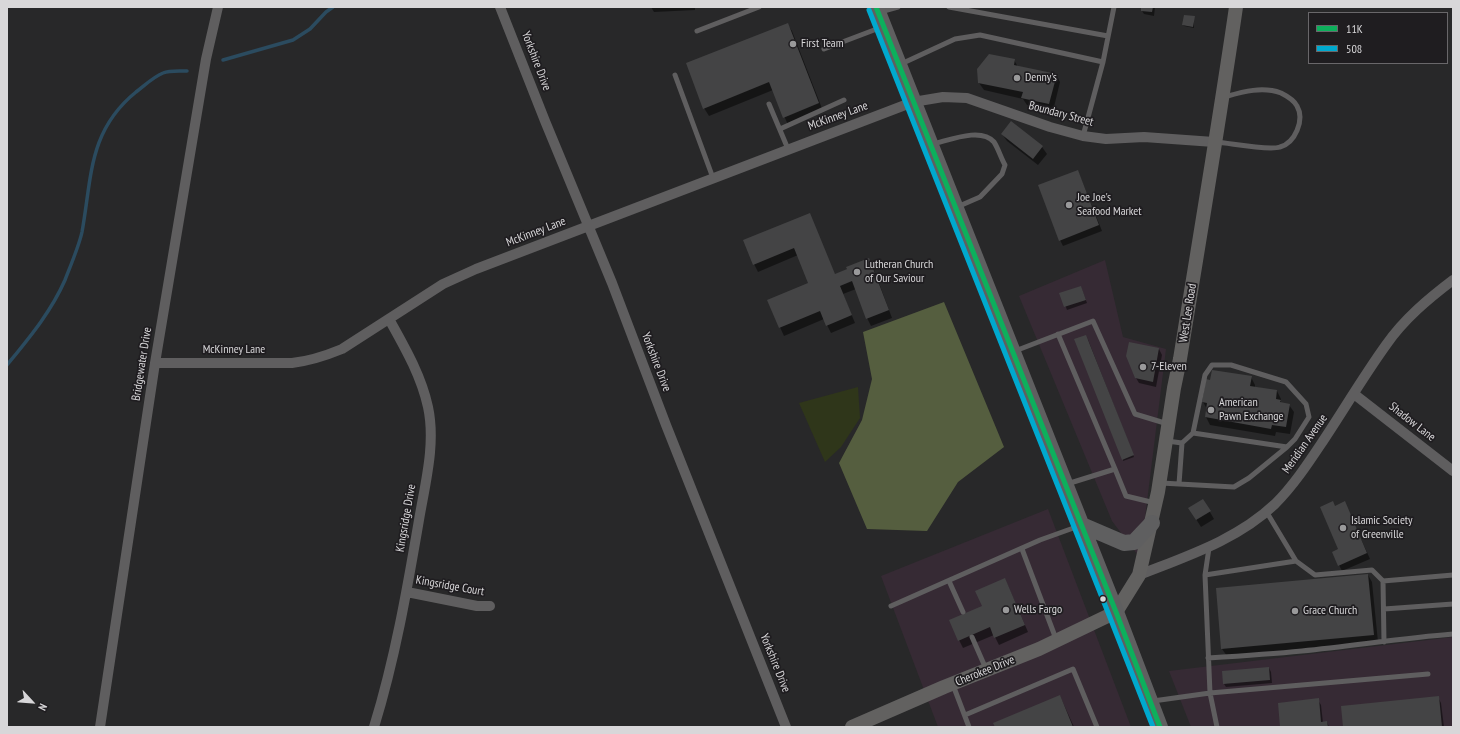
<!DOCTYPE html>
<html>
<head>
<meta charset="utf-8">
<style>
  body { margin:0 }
  #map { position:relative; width:1460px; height:734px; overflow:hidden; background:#282829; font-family:"PT Sans Narrow",sans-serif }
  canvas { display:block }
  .frame { position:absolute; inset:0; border:8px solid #d8d7d9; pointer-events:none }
  .legend { position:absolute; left:1308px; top:12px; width:140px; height:52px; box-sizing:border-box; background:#1f1d20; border:1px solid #69676a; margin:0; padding:5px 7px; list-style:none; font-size:12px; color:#d8d7d9 }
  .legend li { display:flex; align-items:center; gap:8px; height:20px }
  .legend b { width:20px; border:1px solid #69676a }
  .north { position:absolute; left:12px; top:682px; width:40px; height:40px; -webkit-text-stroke:3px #1f1d20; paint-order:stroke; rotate:116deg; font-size:11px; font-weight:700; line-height:16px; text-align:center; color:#d8d7d9 }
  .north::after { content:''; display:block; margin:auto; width:14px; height:18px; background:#d8d7d9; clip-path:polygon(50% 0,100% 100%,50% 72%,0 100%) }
</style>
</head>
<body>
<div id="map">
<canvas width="1460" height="734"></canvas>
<div class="frame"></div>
<ul class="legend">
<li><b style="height:5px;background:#0daf5c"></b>11K</li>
<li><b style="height:5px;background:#00a9ce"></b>508</li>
</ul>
<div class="north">N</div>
</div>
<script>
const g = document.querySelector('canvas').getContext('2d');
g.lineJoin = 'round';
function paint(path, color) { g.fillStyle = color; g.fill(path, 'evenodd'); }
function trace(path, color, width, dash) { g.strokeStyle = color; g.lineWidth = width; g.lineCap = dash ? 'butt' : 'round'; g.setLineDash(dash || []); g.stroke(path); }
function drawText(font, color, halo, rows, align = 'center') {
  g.font = font + ' "PT Sans Narrow",sans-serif'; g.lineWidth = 3.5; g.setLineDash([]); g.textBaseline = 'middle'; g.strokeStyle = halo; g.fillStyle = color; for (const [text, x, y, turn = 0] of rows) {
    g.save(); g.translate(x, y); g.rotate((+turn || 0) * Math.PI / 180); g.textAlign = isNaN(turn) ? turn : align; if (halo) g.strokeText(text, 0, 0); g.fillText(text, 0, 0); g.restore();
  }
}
paint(new Path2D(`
  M1105 260 1123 337 1166 349 1140 558 1112 521 1019 296Z
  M1048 509 1131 727H938L881 576Z
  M1453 637V727H1191L1169 671Z`), '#362a34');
paint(new Path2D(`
  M858 387 860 418 841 447 825 462 799 403Z`), '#2f361a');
paint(new Path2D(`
  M944 302 1004 447 958 482 927 531 867 529 839 463 862 420 872 379 863 332Z`), '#555e3f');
paint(new Path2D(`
  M651 7H695V10L654 12Z
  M1143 7H1155L1154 16 1144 14 1142 11Z
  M1194 17V28L1184 26 1183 25Z
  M787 24 792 31 823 111 788 125 773 90 709 116 704 108Z
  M1014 60 1018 67 1056 74 1060 82 1053 111 1027 105 1023 99 984 90 979 83Z
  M1002 134 1042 147 1047 154 1038 165 1007 141Z
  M1078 171 1102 231 1063 246 1060 240Z
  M809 214 835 275 868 259 873 267 892 318 871 326 867 318 856 289 843 294 855 323 831 333 824 319 784 336 768 301 810 283 798 255 758 272 754 264Z
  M1081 287 1087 303 1067 310 1061 294Z
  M1087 337 1134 457 1123 461V460Z
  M1159 349 1162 355 1156 387 1139 383 1136 378Z
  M1251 377 1255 385V387L1277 391 1281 399V403L1289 405 1294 412 1290 434 1276 432 1275 436 1210 425 1206 417 1207 409 1203 402Z
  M1203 500 1214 519 1201 527 1189 508Z
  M1345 503 1370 559 1342 571 1339 565 1340 550 1335 507Z
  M1368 575 1372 582 1378 642 1227 656 1222 649Z
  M1005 579 1028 632 999 645 994 635 963 648 959 640Z
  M1269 668 1271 672 1272 683 1226 687 1224 684Z
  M1060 696 1074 727H996Z
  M1438 697 1441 703 1444 727H1344Z
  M1318 700 1321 705 1323 723 1327 722 1329 727H1281Z`), '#0007');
trace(new Path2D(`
  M223 60 293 40 310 29 326 12 333 7
  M7 365C29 338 51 312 65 280 70 267 79 246 82 232 92 177 88 131 136 92 144 86 153 77 163 73 170 70 180 71 187 71`), '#2b4b5f', 3.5);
paint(new Path2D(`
  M1141 7H1153L1152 12 1141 11Z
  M1184 15 1195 16 1193 27 1182 25Z
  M788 23 819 103 783 118 769 82 703 109 686 63Z
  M989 54 1015 59 1014 65 1057 74 1049 104 1021 98 1023 92 978 83 977 69Z
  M1011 121 1043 146 1033 159 1001 134Z
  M1078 170 1099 225 1059 241 1038 185Z
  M810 213 835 274 847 269 846 267 869 258 889 310 866 319 852 281 840 286 852 315 826 326 820 311 779 328 767 300 808 283 794 248 753 265 743 240Z
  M1081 286 1086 300 1064 307 1059 293Z
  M1086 335 1134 455 1122 460 1074 339Z
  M1129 342 1159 348 1153 382 1135 378 1126 356Z
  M1212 370 1252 376 1250 386 1277 390 1276 399 1281 400 1280 402 1290 404 1286 427 1272 425 1271 429 1205 417 1207 403 1202 402 1206 379 1210 380Z
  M1203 499 1211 511 1196 520 1188 508Z
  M1333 501 1335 506 1345 501 1367 553 1338 566 1332 552 1338 549 1320 507Z
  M1368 574 1374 635 1221 649 1216 588Z
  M1005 578 1025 625 994 638 990 627 958 641 949 620 982 606 975 591Z
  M1269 667 1270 680 1223 684 1222 671Z
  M1060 695 1073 727H995L993 723Z
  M1439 696 1442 727H1343L1341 706Z
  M1319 698 1321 722 1327 721 1328 727H1280L1278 703Z`), '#444445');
trace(new Path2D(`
  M949 7 1108 36
  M880 12 898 7
  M697 31 759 7
  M824 49 882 27
  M901 64 955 39 980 35 1103 62
  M675 75 713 178
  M769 104 788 149
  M780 129 844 100
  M1083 136 1103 62 1114 7
  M1216 142C1230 143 1268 151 1280 147 1295 143 1305 120 1297 106 1294 100 1287 96 1281 93 1262 86 1242 92 1224 97
  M933 144C950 140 981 127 994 142 998 148 1001 158 1005 165L1002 174 980 197 957 207
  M1058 334 1115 469
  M1015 351 1093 321 1135 414 1168 424
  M1167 441 1182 443 1193 433 1287 447 1295 439 1309 417 1306 404 1286 382 1231 365H1212L1205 375 1193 433
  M1161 483 1179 484 1182 443
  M1067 484 1115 469 1126 496 1155 503
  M1179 484 1234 487 1249 478 1287 447
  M1209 548 1205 575 1296 561 1266 511
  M1022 549 1056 639
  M1296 561 1315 575 1372 570 1383 581 1453 575
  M1205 575 1210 693 1217 727
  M949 581 963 612
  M1383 581 1384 642
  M891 606 1040 540 1079 526
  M1384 609 1453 604
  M972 637 986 669
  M1208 658C1240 656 1271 654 1302 651 1353 646 1403 638 1453 634
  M953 685 969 727
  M1153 701 1210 693 1428 674
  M965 715 1073 669 1097 727`), '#5f5e5f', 5);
trace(new Path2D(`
  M500 7 545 121 612 283 666 425 786 727
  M155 363H292C310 361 325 356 342 349L443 284 476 269 913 102 943 97 967 98 1050 127 1083 136 1106 139 1144 137 1214 142
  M1354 394 1453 471
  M1139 575C1187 556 1237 540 1275 504 1293 486 1307 465 1321 444 1343 411 1363 377 1386 345 1404 319 1428 299 1453 280
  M407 592 477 606H490
  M100 727 155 363 206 59 218 7
  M374 727C395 659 407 590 419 520 425 484 436 444 428 407 421 375 404 346 389 319`), '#5f5e5f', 10);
trace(new Path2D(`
  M852 727 944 687 1039 649 1116 612 1139 575 1158 492 1174 388 1180 359C1199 241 1219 124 1236 7`), '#626160', 14);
trace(new Path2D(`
  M876 7 1116 612 1160 727
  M1082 525 1124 543 1134 542 1152 523`), '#5f5f60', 16);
trace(new Path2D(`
  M876 7 1116 612 1160 727`), '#0daf5c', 5);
trace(new Path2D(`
  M869 10 1109 615 1153 727`), '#00a9ce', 5);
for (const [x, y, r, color] of [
  [793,44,4,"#9a9a9b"],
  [1017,78,4,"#9a9a9b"],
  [1069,205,4,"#9a9a9b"],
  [857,272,4,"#9a9a9b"],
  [1143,367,4,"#9a9a9b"],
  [1211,410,4,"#9a9a9b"],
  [1343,528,4,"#9a9a9b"],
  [1103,599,3.5,"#d8d7d9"],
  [1006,610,4,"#9a9a9b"],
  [1295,611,4,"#9a9a9b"]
]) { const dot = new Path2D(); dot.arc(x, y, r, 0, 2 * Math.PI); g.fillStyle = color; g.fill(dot); trace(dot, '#1f1d20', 1.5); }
drawText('12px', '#d8d7d9', '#1f1d20', [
  ["First Team",801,44],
  ["Denny's",1025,78],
  ["Joe Joe's",1077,198],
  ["Seafood Market",1077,212],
  ["Lutheran Church",865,265],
  ["of Our Saviour",865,279],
  ["7-Eleven",1151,367],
  ["American",1219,403],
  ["Pawn Exchange",1219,417],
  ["Islamic Society",1351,521],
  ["of Greenville",1351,535],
  ["Wells Fargo",1014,610],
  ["Grace Church",1303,611]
], 'left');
drawText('12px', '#d8d7d9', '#1f1d20', [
  ["Yorkshire Drive",536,61,69],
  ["Boundary Street",1061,114,15],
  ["McKinney Lane",838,116,-20],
  ["McKinney Lane",536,232,-21],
  ["West Lee Road",1188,313,-81],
  ["McKinney Lane",234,350],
  ["Yorkshire Drive",656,362,69],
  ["Bridgewater Drive",142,364,-81],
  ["Shadow Lane",1412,422,38],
  ["Meridian Avenue",1305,444,-55],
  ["Kingsridge Drive",406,518,-80],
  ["Kingsridge Court",450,586,10],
  ["Yorkshire Drive",775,663,68],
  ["Cherokee Drive",985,671,-22]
]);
</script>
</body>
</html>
